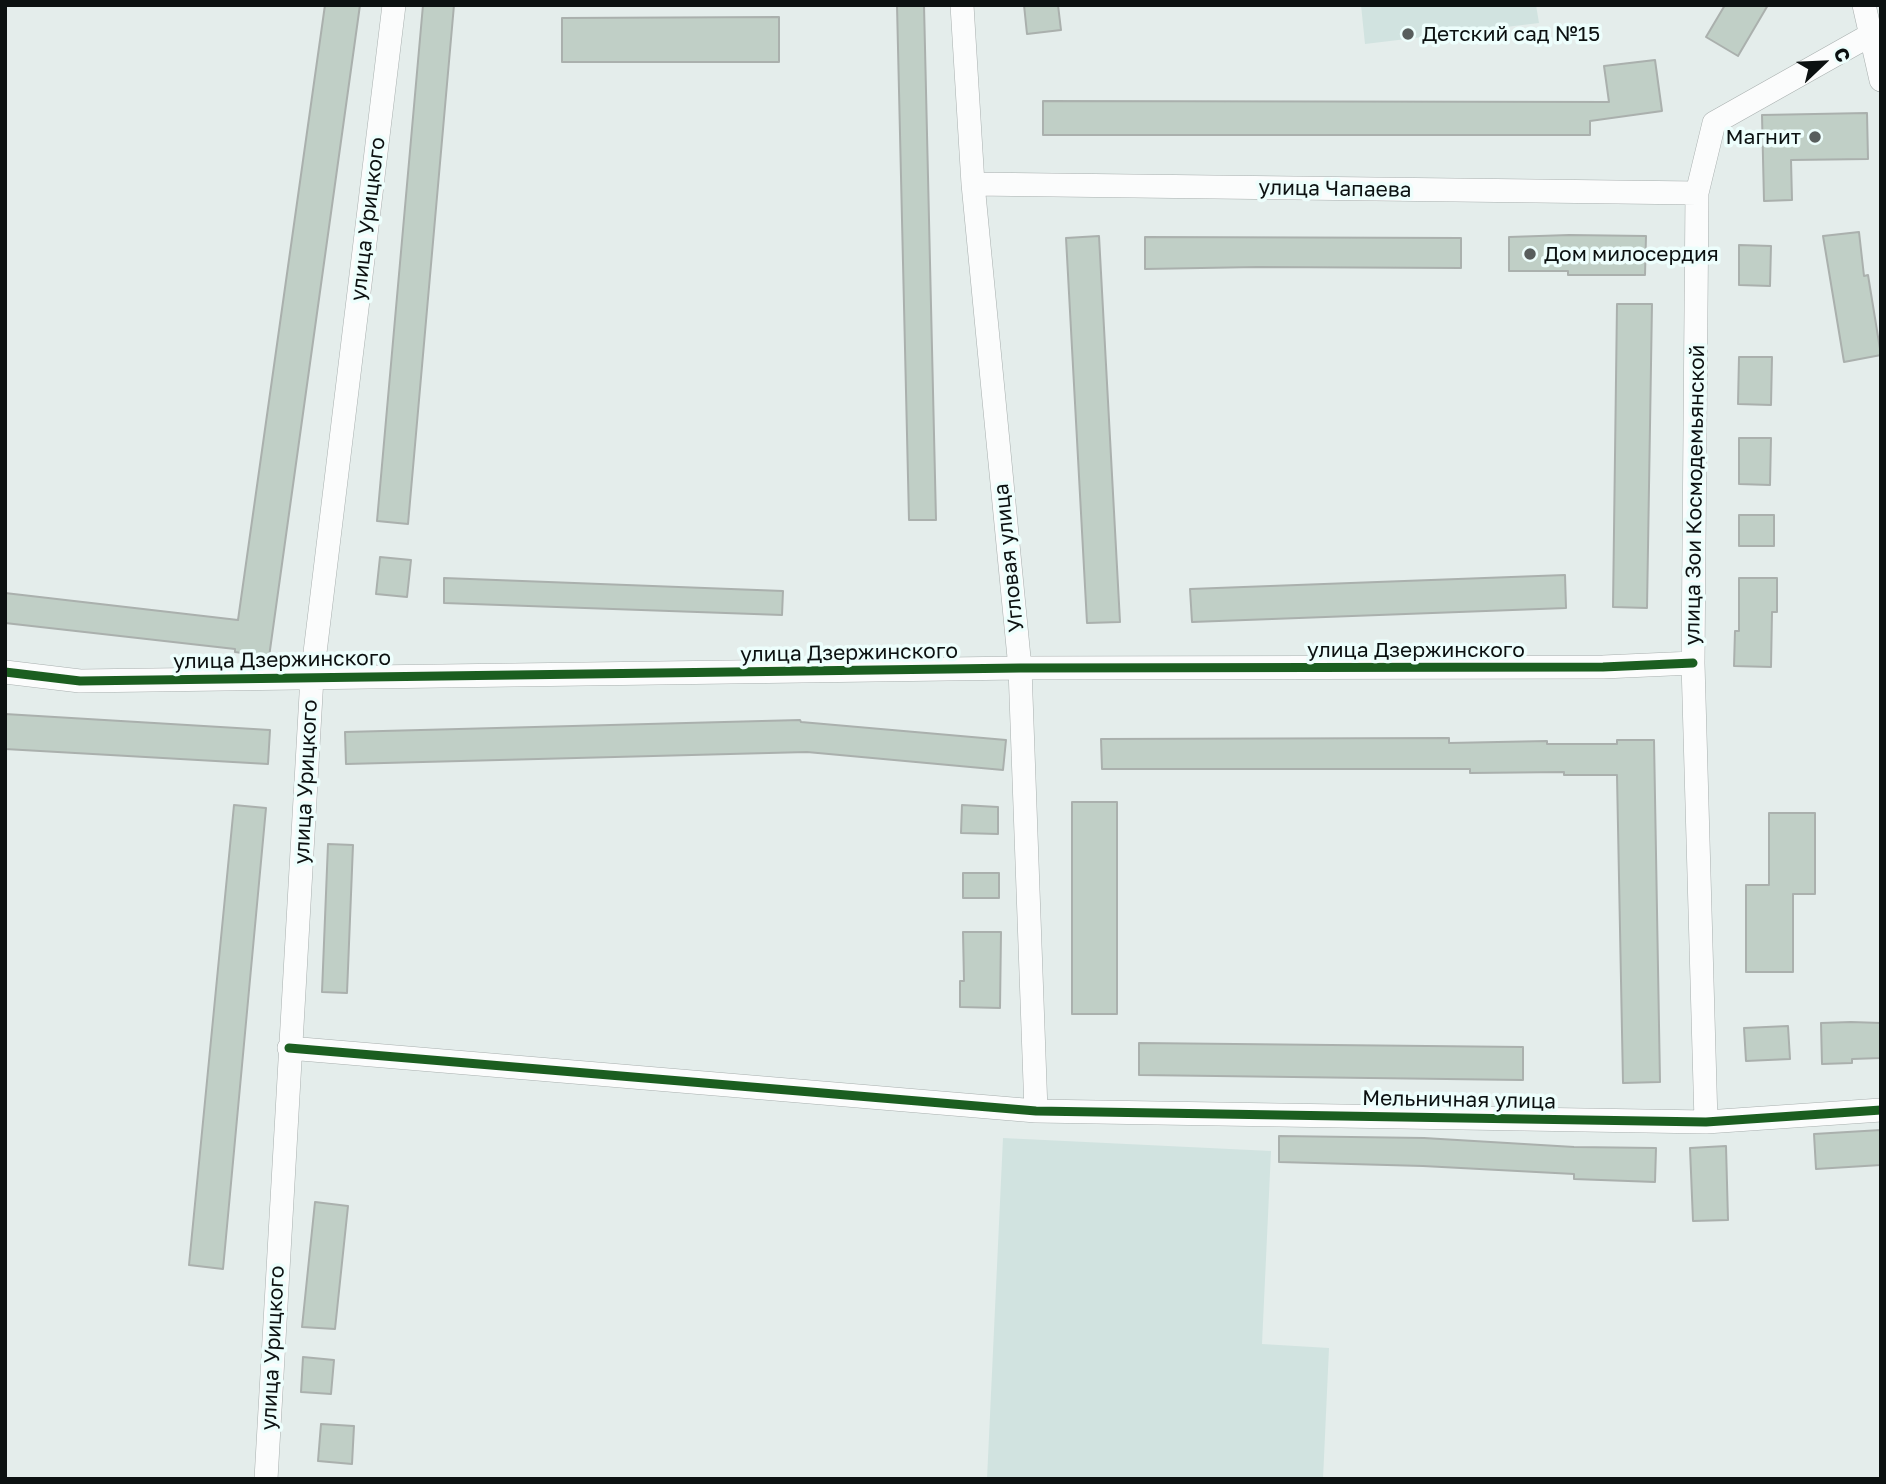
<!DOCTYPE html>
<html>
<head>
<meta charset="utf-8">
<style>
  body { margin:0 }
  #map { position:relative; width:1886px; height:1484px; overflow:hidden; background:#e4edeb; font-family:"Golos Text",sans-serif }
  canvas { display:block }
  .frame { position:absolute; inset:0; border:7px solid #0c1111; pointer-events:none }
  .north { position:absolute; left:1788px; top:28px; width:70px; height:70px; -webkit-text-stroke:5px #edfefc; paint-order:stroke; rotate:67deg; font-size:19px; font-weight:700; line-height:28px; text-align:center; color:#0c1111 }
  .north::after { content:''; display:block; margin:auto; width:24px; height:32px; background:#0c1111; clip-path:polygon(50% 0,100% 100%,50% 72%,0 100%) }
</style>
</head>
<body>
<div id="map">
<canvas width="1886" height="1484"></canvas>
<div class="frame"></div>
<div class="north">С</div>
</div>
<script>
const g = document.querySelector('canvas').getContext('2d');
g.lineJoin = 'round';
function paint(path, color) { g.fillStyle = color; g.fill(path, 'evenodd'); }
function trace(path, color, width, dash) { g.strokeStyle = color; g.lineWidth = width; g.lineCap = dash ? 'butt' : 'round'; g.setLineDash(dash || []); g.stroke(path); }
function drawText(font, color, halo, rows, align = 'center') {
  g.font = font + ' "Golos Text",sans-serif'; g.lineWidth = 7; g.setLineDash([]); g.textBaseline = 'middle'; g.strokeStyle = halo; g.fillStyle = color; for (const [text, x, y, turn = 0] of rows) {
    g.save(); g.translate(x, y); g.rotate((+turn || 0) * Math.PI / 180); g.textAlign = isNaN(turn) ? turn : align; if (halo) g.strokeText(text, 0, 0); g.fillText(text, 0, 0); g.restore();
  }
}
paint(new Path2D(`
  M1361 5H1536L1539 23 1365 44Z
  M1003 1138 1271 1151 1262 1344 1329 1348 1323 1479H987Z`), '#d1e3e0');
const building = new Path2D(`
  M325 5H360L269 657 235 652V649L5 623V593L238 620Z
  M423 5H454L408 524 377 521Z
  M897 5H924L936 520H909Z
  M1024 5H1058L1061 30 1027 34Z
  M1725 5H1768L1738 56 1706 37Z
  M779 17V62H562V18Z
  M1655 60 1662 111 1590 121V135H1043V101L1609 102 1604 66Z
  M1867 113 1868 159 1791 160 1792 200 1764 201 1762 115Z
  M1859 232 1864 276 1868 275 1881 355 1844 362 1823 236Z
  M1569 235 1646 236 1645 275H1568V271H1509V237Z
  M1099 236 1120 622 1087 623 1066 238Z
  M1145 237 1461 238V268L1257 267 1145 269Z
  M1739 245 1771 246 1770 286 1739 285Z
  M1617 304H1652L1647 608 1613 607Z
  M1739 357H1772L1771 405 1738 404Z
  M1739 438H1771L1770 485 1739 484Z
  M1739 515H1774V546H1739Z
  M380 557 411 560 407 597 376 594Z
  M1565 575 1566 608 1192 622 1190 589Z
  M444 578 783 591 782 615 444 603Z
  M1739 578H1777V612H1772L1771 667 1734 666 1735 631H1739Z
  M5 714 270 730 268 764 5 749Z
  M800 720 801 722 1006 740 1003 770 807 752 346 764 345 732Z
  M1449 738V743L1547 741V744H1617V740H1654L1660 1082 1623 1083 1617 775H1564V772L1470 773V769H1102L1101 739Z
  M1072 802H1117V1014H1072Z
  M234 805 266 808 223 1269 189 1265Z
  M962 805 998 807V834L961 833Z
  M1769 813H1815V894H1793V972H1746V885H1769Z
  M328 844 353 845 347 993 322 992Z
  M963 873H999V898H963Z
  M963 932H1001L1000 1008 960 1007V981H964Z
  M1851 1022 1881 1023V1058L1852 1059V1063L1822 1064 1821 1023Z
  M1788 1026 1790 1059 1746 1061 1744 1028Z
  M1139 1043 1523 1047V1080L1139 1075Z
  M1881 1130V1165L1816 1169 1814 1134Z
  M1279 1136 1424 1138 1574 1147 1656 1148 1655 1182 1574 1179V1174L1423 1166 1279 1162Z
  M1726 1146 1728 1220 1693 1221 1690 1148Z
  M315 1202 348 1206 335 1329 302 1327Z
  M303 1357 334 1360 331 1394 301 1392Z
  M321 1424 354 1426 352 1464 318 1461Z`);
paint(building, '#c0cfc6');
trace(building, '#aab0ad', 2);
const minor = new Path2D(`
  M962 5 973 184 1020 668 1036 1111
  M1864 5 1881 80
  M973 184 1697 193
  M5 672 80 681 1020 668 1603 667 1693 663
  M289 1048 1036 1111 1706 1122 1881 1110
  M1706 1122 1693 663 1697 193 1714 123 1872 34
  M266 1479 312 677 394 5`);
trace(minor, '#a8afae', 24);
trace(minor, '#fbfcfc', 23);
trace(new Path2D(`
  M5 672 80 681 1020 668 1603 667 1693 663
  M289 1048 1036 1111 1706 1122 1881 1110`), '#1b5e20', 9);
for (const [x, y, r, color] of [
  [1408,34,7,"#585e5d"],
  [1815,137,7,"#585e5d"],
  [1530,254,7,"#585e5d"]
]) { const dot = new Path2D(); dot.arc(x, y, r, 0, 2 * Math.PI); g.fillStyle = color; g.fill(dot); trace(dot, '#edfefc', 2.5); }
drawText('21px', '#0c1111', '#edfefc', [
  ["Детский сад №15",1422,34],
  ["Магнит",1801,137,"right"],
  ["Дом милосердия",1544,254]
], 'left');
drawText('21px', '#0c1111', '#edfefc', [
  ["улица Чапаева",1335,189,1],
  ["улица Урицкого",368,219,-83],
  ["улица Зои Космодемьянской",1695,495,-89],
  ["Угловая улица",1009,558,-96],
  ["улица Дзержинского",1416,650],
  ["улица Дзержинского",849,653,-1],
  ["улица Дзержинского",282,660,-1],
  ["улица Урицкого",306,782,-87],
  ["Мельничная улица",1459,1100,1],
  ["улица Урицкого",273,1348,-87]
]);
</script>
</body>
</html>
